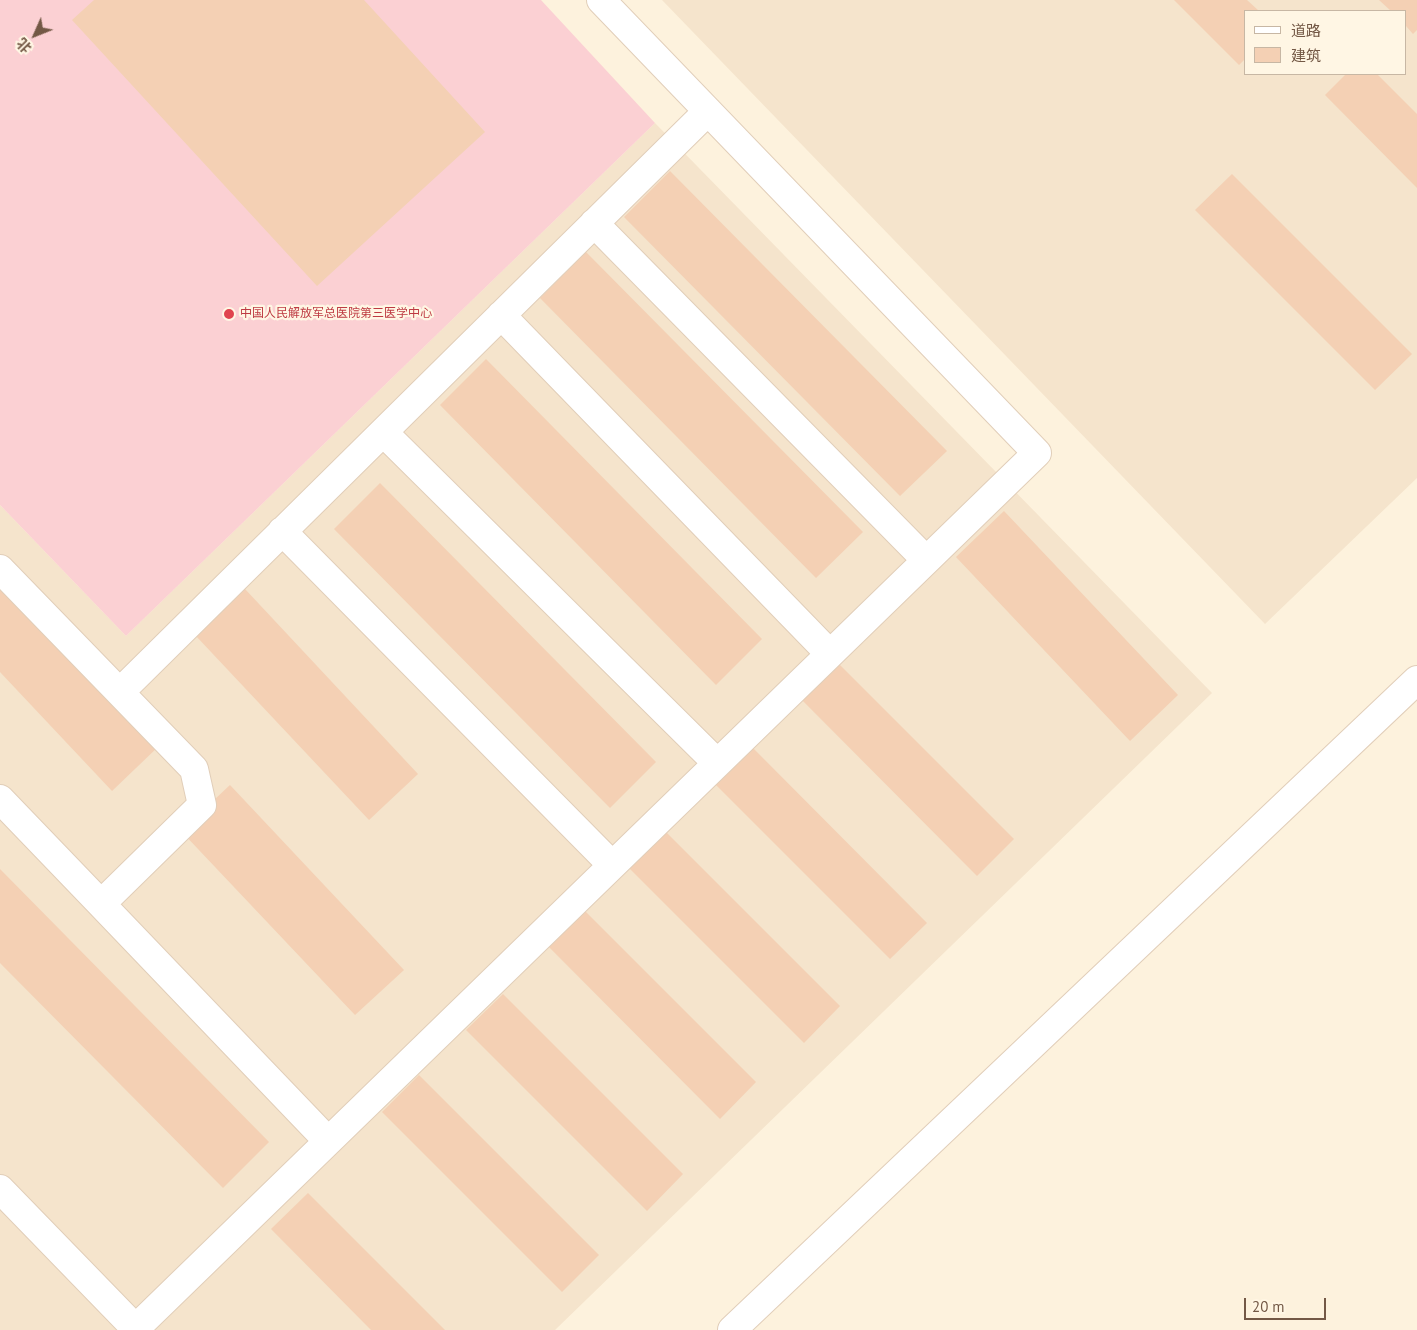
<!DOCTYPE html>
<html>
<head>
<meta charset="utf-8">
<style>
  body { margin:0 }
  #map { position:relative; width:1417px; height:1330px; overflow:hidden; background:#fdf2dd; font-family:"PT Sans","Noto Sans SC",sans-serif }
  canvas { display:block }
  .legend { position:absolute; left:1244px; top:10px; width:162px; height:65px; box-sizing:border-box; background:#fff6e4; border:1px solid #c7b7a4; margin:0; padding:6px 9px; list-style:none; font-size:15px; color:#735845 }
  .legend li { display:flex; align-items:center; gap:10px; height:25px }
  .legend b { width:25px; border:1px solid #c7b7a4 }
  .north { position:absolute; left:10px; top:10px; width:50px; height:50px; -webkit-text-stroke:4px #fff6e4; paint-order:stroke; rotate:226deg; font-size:14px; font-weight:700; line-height:20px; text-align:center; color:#735845 }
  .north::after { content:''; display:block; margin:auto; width:18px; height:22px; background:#735845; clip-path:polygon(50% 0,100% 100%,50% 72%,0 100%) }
  .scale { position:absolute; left:1244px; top:1298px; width:82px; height:22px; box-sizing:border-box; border:2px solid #735845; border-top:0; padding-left:6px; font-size:15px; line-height:18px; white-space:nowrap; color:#735845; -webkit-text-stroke:4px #fff6e4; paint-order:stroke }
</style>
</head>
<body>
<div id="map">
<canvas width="1417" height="1330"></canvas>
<ul class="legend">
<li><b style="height:6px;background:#fff"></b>道路</li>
<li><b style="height:14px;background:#f4d0b4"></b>建筑</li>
</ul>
<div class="north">北</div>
<div class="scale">20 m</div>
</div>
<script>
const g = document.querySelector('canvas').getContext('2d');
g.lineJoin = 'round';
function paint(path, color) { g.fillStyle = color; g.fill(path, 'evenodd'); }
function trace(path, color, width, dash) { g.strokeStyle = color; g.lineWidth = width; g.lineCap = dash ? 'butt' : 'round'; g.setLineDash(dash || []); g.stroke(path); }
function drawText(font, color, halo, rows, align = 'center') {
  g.font = font + ' "PT Sans","Noto Sans SC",sans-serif'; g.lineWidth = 4.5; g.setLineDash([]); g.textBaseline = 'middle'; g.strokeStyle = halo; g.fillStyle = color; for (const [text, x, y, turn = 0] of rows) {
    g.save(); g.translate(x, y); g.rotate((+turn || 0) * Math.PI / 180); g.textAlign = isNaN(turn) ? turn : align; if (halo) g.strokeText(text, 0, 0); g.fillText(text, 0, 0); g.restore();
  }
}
paint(new Path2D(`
  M662 0H1417V478L1265 624ZM1246 11H1406V74H1246Z
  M655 123 1212 693 555 1330H0V505L126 636Z`), '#f5e4cc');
paint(new Path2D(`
  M0 0H541L655 123 126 636 0 505Z`), '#fbd0d3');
paint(new Path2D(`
  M94 0H364L485 132 317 286 72 20Z
  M1174 0H1247L1259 11H1246V58L1239 65Z
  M1379 0H1417V30L1413 34 1406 26V11H1391Z
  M1346 74H1377L1417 114V188L1325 95Z
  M670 171 947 451 900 496 624 217Z
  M1232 174 1412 354 1375 390 1195 210Z
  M586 252 863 532 816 578 540 298Z
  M486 359 762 639 716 685 440 405Z
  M380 483 656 762 610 808 334 529Z
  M1004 511 1178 695 1130 741 956 557Z
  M0 575 160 745 112 791 0 672Z
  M245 589 418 774 369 820 196 636Z
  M833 658 1014 839 977 876 797 695Z
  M747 742 927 923 890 959 710 779Z
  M230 785 404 970 355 1015 181 831Z
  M660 826 840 1006 804 1043 624 863Z
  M0 869 269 1142 223 1188 0 963Z
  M576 902 756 1082 720 1119 540 938Z
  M503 994 683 1174 647 1211 466 1030Z
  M419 1075 599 1255 562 1292 382 1112Z
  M308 1193 445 1330H371L271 1229Z`), '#f4d0b4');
const minor = new Path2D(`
  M594 223 926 560
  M501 315 830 654
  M383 432 717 763
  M282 531 612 865
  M0 569 194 769 202 805 101 904 0 799
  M120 692 708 111
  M101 904 328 1141
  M0 1189 137 1330
  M136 1328 1037 453 601 0
  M732 1330 1417 680`);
trace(minor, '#e1ceb9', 30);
trace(minor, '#fff', 28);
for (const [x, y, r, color] of [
  [229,314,6,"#e0444e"]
]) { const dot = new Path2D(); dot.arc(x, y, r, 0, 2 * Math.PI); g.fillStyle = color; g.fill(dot); trace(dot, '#fff6e4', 2); }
drawText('12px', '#be3a42', '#fff6e4', [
  ["中国人民解放军总医院第三医学中心",240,314]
], 'left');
</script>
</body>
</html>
